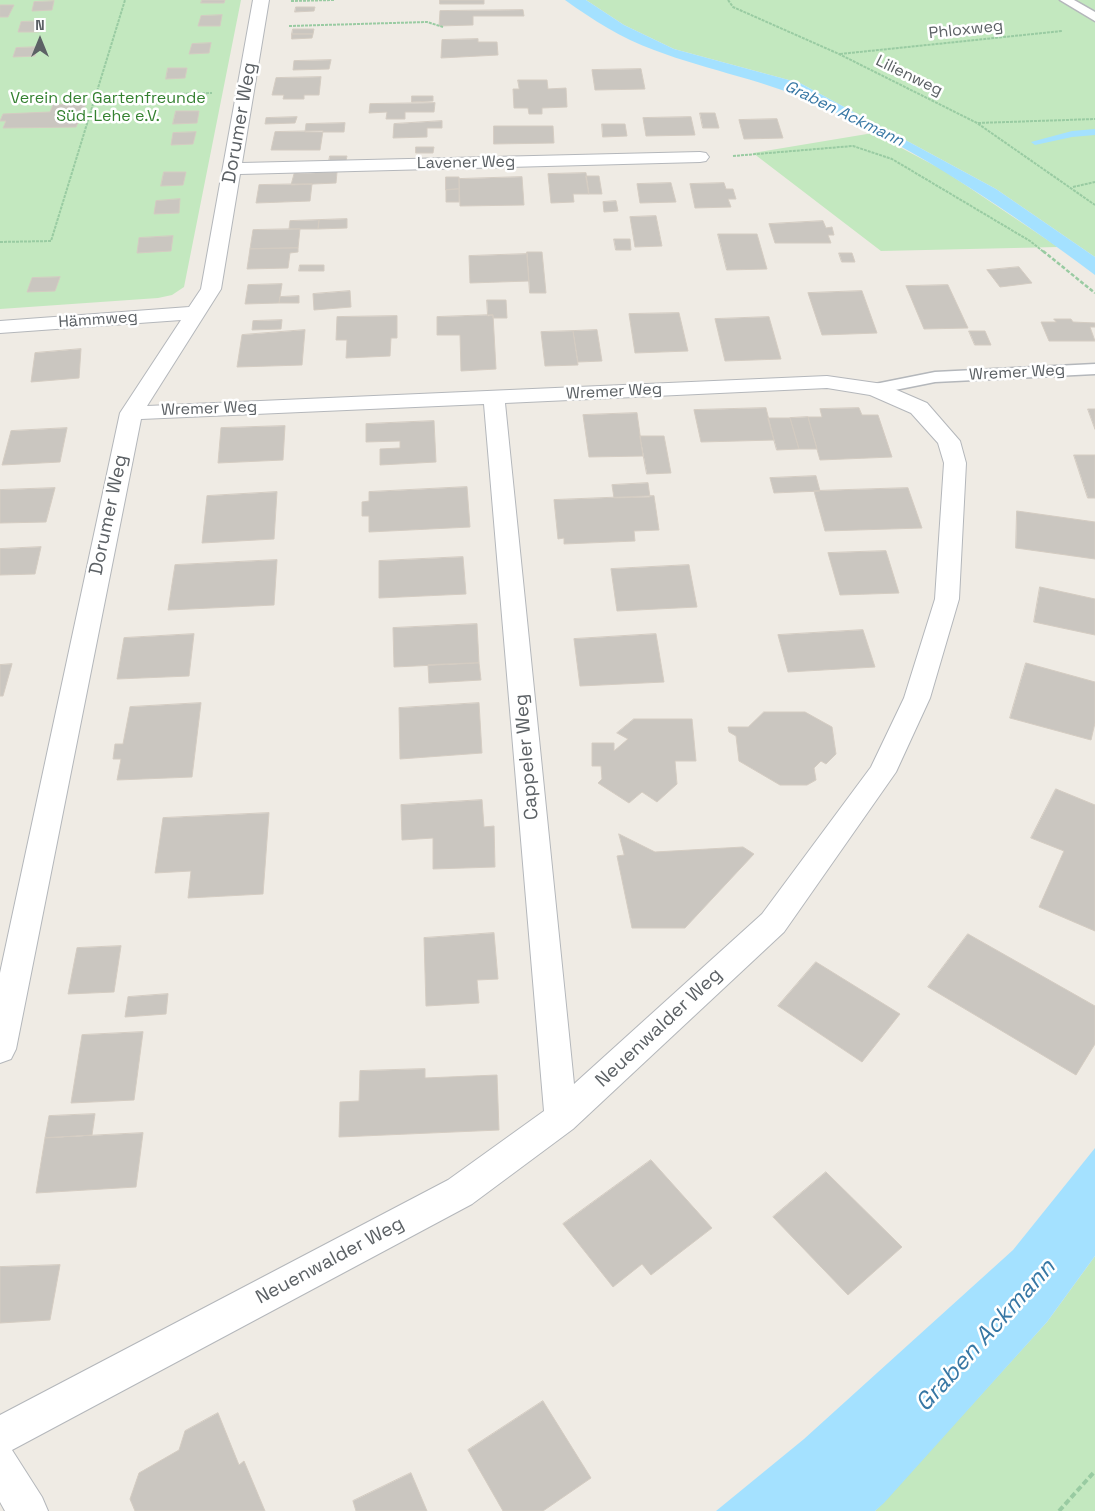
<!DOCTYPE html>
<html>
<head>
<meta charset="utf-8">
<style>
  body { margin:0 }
  #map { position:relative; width:1095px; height:1511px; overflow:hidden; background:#efebe4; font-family:"Space Grotesk",sans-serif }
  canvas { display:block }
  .north { position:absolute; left:15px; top:15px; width:50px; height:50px; -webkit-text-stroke:4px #fff; paint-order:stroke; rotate:0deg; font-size:14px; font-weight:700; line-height:20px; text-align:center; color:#5c6165 }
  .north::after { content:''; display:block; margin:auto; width:18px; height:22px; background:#5c6165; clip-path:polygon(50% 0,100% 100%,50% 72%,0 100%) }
</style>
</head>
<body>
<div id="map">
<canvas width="1095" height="1511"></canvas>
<div class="north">N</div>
</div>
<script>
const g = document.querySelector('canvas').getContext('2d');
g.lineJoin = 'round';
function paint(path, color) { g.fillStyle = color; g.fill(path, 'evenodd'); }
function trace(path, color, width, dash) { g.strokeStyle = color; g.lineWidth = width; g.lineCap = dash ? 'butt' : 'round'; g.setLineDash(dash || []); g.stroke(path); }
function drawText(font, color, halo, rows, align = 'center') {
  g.font = font + ' "Space Grotesk",sans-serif'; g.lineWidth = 5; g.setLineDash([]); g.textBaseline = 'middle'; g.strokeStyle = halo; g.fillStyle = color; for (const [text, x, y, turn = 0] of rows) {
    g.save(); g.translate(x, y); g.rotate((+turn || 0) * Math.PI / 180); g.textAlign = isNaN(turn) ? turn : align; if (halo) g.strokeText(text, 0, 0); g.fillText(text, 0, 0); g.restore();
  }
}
paint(new Path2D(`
  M0 0H241L184 287 172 295 158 298 0 309Z
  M586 0H1095V257L996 189 800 83 674 49 624 25Z
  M873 133 943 170 1058 247 881 251 753 153Z
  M1095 1256V1511H875L1047 1322Z`), '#c3e8bf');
paint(new Path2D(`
  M565 0H586L624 25 674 49 800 83 996 189 1095 257V275C1010 211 919 151 822 106 769 81 709 71 654 50 621 38 593 20 565 0Z
  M1095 1148V1256L1047 1322 884 1503 875 1511H716L804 1439 1013 1250Z`), '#a4e1ff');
paint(new Path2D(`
  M1095 129V135L1072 137 1035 145 1031 142 1072 131Z`), '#a4e1ff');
const building = new Path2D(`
  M202 0H225L224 3H201Z
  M440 0H484V4H440Z
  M54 1 52 10 32 11 34 2Z
  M0 5H14L8 17H0Z
  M296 7H315L314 11 295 12Z
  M523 10 524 16H473V25L439 26 440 11Z
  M222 15 220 26H198L201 16Z
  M42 21 39 32H18L21 22Z
  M293 29H314L313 34H292Z
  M292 34H313L312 38 292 39Z
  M478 39V42H497L498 55 441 58 442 40Z
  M211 43 209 53 189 54 192 44Z
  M38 47 35 56 13 57 16 48Z
  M331 60 329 69 293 70 294 61Z
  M168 68H187L185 78 166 79Z
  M641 69 645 89 595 90 592 70Z
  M321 77 319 95H304V99H283L284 95H272L276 78Z
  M518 80H547L548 89 566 88 567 107 542 108V114H529L528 108H514L513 89H519Z
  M412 96H433V101L412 102Z
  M435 103 434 112H405V119H386L387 112 369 113 370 104Z
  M86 104 76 127 3 128 6 121H0L3 114 50 112 53 105Z
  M176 111H199L197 123 173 124Z
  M700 113H715L719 128H703Z
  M297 117 295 123 265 124 266 118Z
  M691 117 695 135 646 136 643 118Z
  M777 119 783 138 744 139 739 120Z
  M442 121V128H427V137L393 138 394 124Z
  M345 123 344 132H305L306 124Z
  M602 124H625L627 136 603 137Z
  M494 126H553L554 143 494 144Z
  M323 131 320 150H271L275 132Z
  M196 132 193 144 171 145 173 133Z
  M416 147H434L433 153H416Z
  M330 156H347L346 161H329Z
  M164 172H186L183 185 161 186Z
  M337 172 336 183 291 185 294 174Z
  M586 173 589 194H573L574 202 551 203 548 174Z
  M586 176H599L602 194H589Z
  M446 177H459V189L446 190Z
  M522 177 524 205 460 206 459 179Z
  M671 183 676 202 640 203 637 184Z
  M724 183 726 189H733L736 199H728L731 207 695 208 690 184Z
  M312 184 310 201 256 203 259 185Z
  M459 189V202H446V190Z
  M180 199 179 213 154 214 156 201Z
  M616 201 618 211 604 212 603 202Z
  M656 216 662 246 635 247 630 217Z
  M347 219V228L318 229 319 220Z
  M319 220 318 229H289L290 221Z
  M823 221 826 228 832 227 834 235H828L831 243H775L769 224Z
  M300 229 298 248 250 249 253 230Z
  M718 234H757L767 269 727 270Z
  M173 236 171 251 137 253 139 238Z
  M614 239H630L631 250H616Z
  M298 248V252L290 253 288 268 247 269 250 249Z
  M527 252H542L546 293H530Z
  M839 253H852L855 262H842Z
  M527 254 529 281 470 283 469 256Z
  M300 265H324V271H299Z
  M1019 267 1032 283 1000 287 987 270Z
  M60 277 55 291 27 292 32 278Z
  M282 284 279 303 245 304 248 285Z
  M948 285 968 328 924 329 906 286Z
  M350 291 351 307 314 310 313 294Z
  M862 291 877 333 822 335 808 293Z
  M299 296V303H279L280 297Z
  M487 300H506L507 318H493V315L488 316Z
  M679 313 688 351 635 353 629 314Z
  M493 315 496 369 461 371 460 335H437V317Z
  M397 316V338H391L390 356 346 358 347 340H336L337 317Z
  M769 317 781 359 725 361 715 319Z
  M1054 319H1071L1073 322 1095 323V327H1090L1095 341H1049L1041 322H1056Z
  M282 320 281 329 252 330 253 321Z
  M305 330 302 365 237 367 242 335Z
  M597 330 602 361 578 362 573 331Z
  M573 331 578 365 545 366 541 332Z
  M969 331H985L991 345H975Z
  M81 349 79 378 31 382 35 353Z
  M766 408 774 440 701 442 694 410Z
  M859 408 862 415H878L892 457 820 460 808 417H822L820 409Z
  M1088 409H1095V429Z
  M637 413 643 456 589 457 583 415Z
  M808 417 817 449H799L790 418Z
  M768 418H790L799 449 777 450Z
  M434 421 436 462 380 465V449L400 448V441L366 442V424Z
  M285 426 283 460 218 463 221 428Z
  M67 428 60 462 2 465 11 431Z
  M640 436H664L671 473 647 474Z
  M1074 455H1095V498H1088Z
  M816 476 820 491 774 493 770 478Z
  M648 483 650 497 614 498 612 485Z
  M467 487 470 527 369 532V516H362V502L369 501V492Z
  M55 488 46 522 0 523V490Z
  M908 488 922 528 825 531 814 491Z
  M277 492 274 539 202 543 207 496Z
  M654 496 659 530 634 531 635 541 564 544V538L558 539 554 500Z
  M1017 511 1095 522V559L1016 548Z
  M41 547 35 574 0 575V549Z
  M886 551 899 593 840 595 828 553Z
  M463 557 466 594 379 598V561Z
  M277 560 274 605 168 610 175 565Z
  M689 565 697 607 617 611 611 569Z
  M1040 587 1095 599V635L1034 622Z
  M477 624 479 663 394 667 393 628Z
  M863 630 875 667 788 672 778 635Z
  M194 634 189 676 117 679 124 638Z
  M656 634 664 682 580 686 574 639Z
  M479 663 481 680 429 683 428 665Z
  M1026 663 1095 682V723L1091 740 1010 718Z
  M12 664 3 696H0V665Z
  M201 703 192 777 117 780 121 759H113L115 744H123L130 707Z
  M479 703 482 753 400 759 399 708Z
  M764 712H805L832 727 836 754 826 764 821 761 814 768 816 780 807 785H780L739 761 736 736 729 732 728 727H748Z
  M634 719H692L696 761H675L677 784 657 802 642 792 629 803 598 783 602 779 601 766H592V743H614V751L628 739 617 733Z
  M1056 789 1095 805V931L1039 907 1064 851 1031 838Z
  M482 800 484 827 494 826 495 867 433 869V838L402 840 401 805Z
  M269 813 263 894 188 898 191 871 155 873 163 818Z
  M619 834 655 852 743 847 754 854 685 928H632L617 856 624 855Z
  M494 933 498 979 477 980 479 1003 426 1006 424 938Z
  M968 934 1095 1006V1044L1076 1075 928 987Z
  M121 946 114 992 68 994 77 948Z
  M816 962 900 1014 862 1062 778 1006Z
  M168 994 166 1014 125 1017 128 997Z
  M143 1032 134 1100 71 1103 82 1035Z
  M425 1069V1078L497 1075 499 1130 339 1137 340 1102 359 1101 360 1071Z
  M95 1114 92 1135 45 1138 49 1116Z
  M143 1133 136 1187 36 1193 45 1138Z
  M651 1160 712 1228 651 1275 642 1264 613 1287 563 1224Z
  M826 1172 902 1247 848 1295 773 1217Z
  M60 1265 50 1320 0 1323V1267Z
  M543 1401 591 1478 543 1511H503L468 1450Z
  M218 1413 239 1465 244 1461 265 1511H135L130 1499 139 1473 179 1450 185 1431Z
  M411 1473 427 1511H356L353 1501Z`);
paint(building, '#cac6c0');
trace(building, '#d4ccc2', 1);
const lane = new Path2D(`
  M1060 0H1074L1095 12V21Z
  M1095 364V374L935 382 875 394 869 393 867 389 869 385 875 384 935 372Z`);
const street = new Path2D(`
  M253 0H269L242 163 700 152 706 153 709 157 706 161 700 162 240 174 221 289 147 406 827 376 883 384 927 403 960 441 966 463 959 599 930 698 896 772 784 932 573 1129 472 1204 12 1450 42 1497 48 1511H5L0 1502V1415L448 1180 544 1111 484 404 141 419 16 1049 11 1059 0 1063V973L120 413 181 320 0 333V321L189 307 201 289ZM827 388 870 395 911 413 938 443 944 463 935 599 904 698 871 767 762 914 574 1084 505 403Z`);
trace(lane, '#b4b7bb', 3);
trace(street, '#b4b7bb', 2);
trace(new Path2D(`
  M728 0 733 7 839 54 977 123 1095 205
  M291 1 335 0
  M289 26 427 22 443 27
  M840 54 1062 31
  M94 96 212 93
  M978 123 1095 119
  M733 156 853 146 892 159 1030 241 1045 253
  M1073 187 1095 182
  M0 242 51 241 125 0`), '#99cba2', 2, [3, 1]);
trace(new Path2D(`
  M1043 251 1095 293`), '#99cba2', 2.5, [4, 2]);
trace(new Path2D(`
  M1059 1511 1095 1471`), '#99cba2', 4, [6, 3]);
paint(lane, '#fff');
paint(street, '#fff');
drawText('16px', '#5c6165', '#fff', [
  ["Phloxweg",966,30,-6],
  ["Lilienweg",909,76,26],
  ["Lavener Weg",466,163,-1],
  ["Hämmweg",98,320,-4],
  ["Wremer Weg",1017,373,-3],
  ["Wremer Weg",614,392,-3],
  ["Wremer Weg",209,409,-2]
]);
drawText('16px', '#348130', '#fff', [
  ["Verein der Gartenfreunde",108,99],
  ["Süd-Lehe e.V.",108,117]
]);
drawText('italic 16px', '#3777a4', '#fff', [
  ["Graben Ackmann",844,114,26]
]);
drawText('19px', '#5c6165', '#fff', [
  ["Dorumer Weg",240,123,-80],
  ["Dorumer Weg",109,515,-78],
  ["Cappeler Weg",527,757,-95],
  ["Neuenwalder Weg",659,1028,-43],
  ["Neuenwalder Weg",330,1261,-28]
]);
drawText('italic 24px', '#3777a4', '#fff', [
  ["Graben Ackmann",986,1336,-48]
]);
</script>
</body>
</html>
